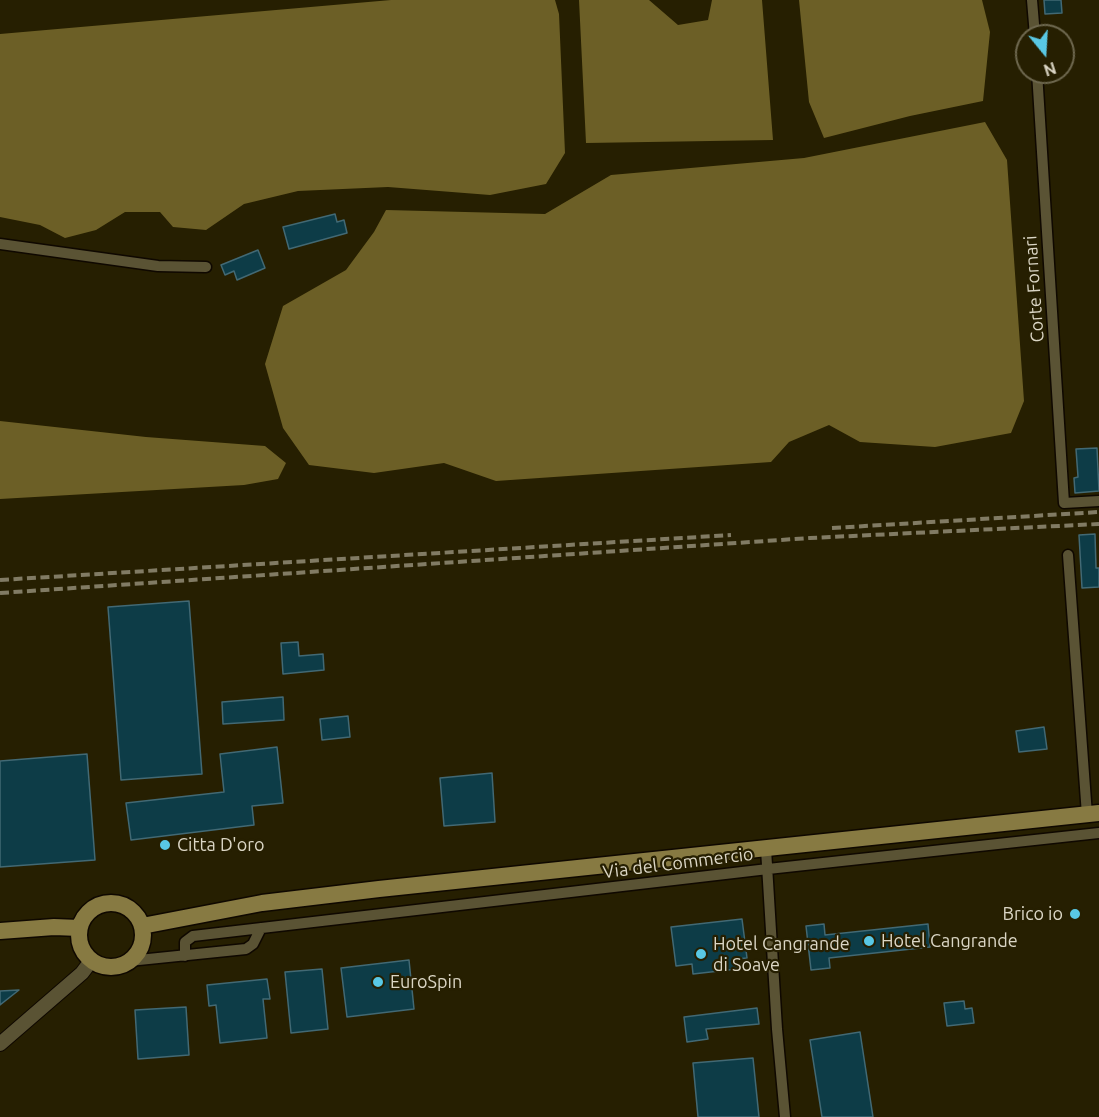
<!DOCTYPE html>
<html>
<head>
<meta charset="utf-8">
<style>
  body { margin:0 }
  #map { position:relative; width:1099px; height:1117px; overflow:hidden; background:#261f01; font-family:Ubuntu,sans-serif }
  canvas { display:block }
  .north { position:absolute; left:1015px; top:24px; width:60px; height:60px; box-sizing:border-box; background:#261f01; border:2px solid #6e684f; border-radius:50%; rotate:162deg; font-size:16px; font-weight:700; line-height:24px; text-align:center; color:#dbd6c5 }
  .north::after { content:''; display:block; margin:auto; width:21px; height:27px; background:#59c8e4; clip-path:polygon(50% 0,100% 100%,50% 72%,0 100%) }
</style>
</head>
<body>
<div id="map">
<canvas width="1099" height="1117"></canvas>
<div class="north">N</div>
</div>
<script>
const g = document.querySelector('canvas').getContext('2d');
g.lineJoin = 'round';
function paint(path, color) { g.fillStyle = color; g.fill(path, 'evenodd'); }
function trace(path, color, width, dash) { g.strokeStyle = color; g.lineWidth = width; g.lineCap = dash ? 'butt' : 'round'; g.setLineDash(dash || []); g.stroke(path); }
function drawText(font, color, halo, rows, align = 'center') {
  g.font = font + ' Ubuntu,sans-serif'; g.lineWidth = 4.5; g.setLineDash([]); g.textBaseline = 'middle'; g.strokeStyle = halo; g.fillStyle = color; for (const [text, x, y, turn = 0] of rows) {
    g.save(); g.translate(x, y); g.rotate((+turn || 0) * Math.PI / 180); g.textAlign = isNaN(turn) ? turn : align; if (halo) g.strokeText(text, 0, 0); g.fillText(text, 0, 0); g.restore();
  }
}
paint(new Path2D(`
  M391 0H555L559 14 565 153 546 184 490 195 388 187 298 191 244 204 206 230 173 227 160 212H125L96 230 65 238 40 225 0 217V34Z
  M579 0H649L678 25 708 20 712 0H762L773 140 586 143Z
  M799 0H982L990 32 983 101 910 116 824 138 809 102Z
  M985 122 1007 160 1024 401 1011 433 935 447 860 442 829 425 789 442 771 462 496 481 444 463 374 473 309 465 283 428 265 364 283 306 346 270 374 232 386 210 545 214 611 175 804 158Z
  M0 421 146 437 265 446 286 463 278 479 244 485 0 499Z`), '#6c5f26');
const building = new Path2D(`
  M1044 0H1061L1062 13 1045 14Z
  M335 214 337 222 344 220 347 233 289 249 283 227Z
  M258 250 265 268 237 280 234 271 225 275 221 265Z
  M1097 448 1099 491 1075 493 1074 478 1078 477 1076 449Z
  M1095 534 1096 568H1099V587L1082 588 1079 535Z
  M189 601 202 774 121 780 108 607Z
  M298 642 299 656 323 654 324 670 283 674 281 643Z
  M283 697 284 720 223 724 222 702Z
  M348 716 350 737 322 740 320 719Z
  M1044 727 1047 749 1019 752 1016 731Z
  M277 747 283 803 252 806 254 825 131 840 126 803 224 792 220 754Z
  M87 754 95 860 0 867V761Z
  M492 773 495 822 444 826 440 778Z
  M742 919 747 958 736 959 737 969 693 974 692 964 676 966 671 927Z
  M824 924 825 935 928 924 930 947 829 958 830 968 811 970 806 926Z
  M409 960 414 1009 347 1017 341 968Z
  M322 969 328 1029 291 1033 285 972Z
  M267 979 270 999H263L267 1038 220 1043 216 1005 209 1006 207 985Z
  M19 990 0 1005V991Z
  M964 1001 965 1009 972 1008 974 1023 947 1026 944 1003Z
  M186 1007 189 1055 138 1059 135 1010Z
  M757 1008 759 1024 706 1029 708 1039 687 1042 684 1017Z
  M860 1032 873 1117H822L810 1040Z
  M753 1058 759 1117H698L693 1063Z`);
paint(building, '#0d3c47');
trace(building, '#426974', 1.5);
const minor = new Path2D(`
  M1032 0 1035 36
  M1037 72 1064 503 1099 501
  M0 244 158 266 206 267
  M1068 555 1087 815
  M766 849 777 1029 785 1117
  M185 956V942L193 936 768 869 1099 833
  M129 961 246 949 253 944 261 928`);
const tertiary = new Path2D(`
  M0 1044 82 973 91 961`);
const primary = new Path2D(`
  M79 935a32 32 0 1 1 64 0a32 32 0 1 1-64 0Z
  M142 926 262 903 379 889 1099 813
  M0 931 54 927 79 928`);
trace(minor, '#0f0800', 13);
trace(tertiary, '#0f0800', 16);
trace(primary, '#0f0800', 19);
trace(minor, '#5a5334', 10);
trace(tertiary, '#5a5334', 14);
trace(primary, '#877a42', 16);
trace(new Path2D(`
  M832 528 1099 512
  M0 580 731 535
  M0 593 810 538 1099 524`), '#817b64', 4, [9, 4.5]);
for (const [x, y, r, color] of [
  [165,845,6,"#59c8e4"],
  [1075,914,6,"#59c8e4"],
  [869,941,6,"#59c8e4"],
  [701,954,6,"#59c8e4"],
  [378,982,6,"#59c8e4"]
]) { const dot = new Path2D(); dot.arc(x, y, r, 0, 2 * Math.PI); g.fillStyle = color; g.fill(dot); trace(dot, '#261f01', 2); }
drawText('18px', '#dbd6c5', '#261f01', [
  ["Corte Fornari",1034,289,-94],
  ["Via del Commercio",678,863,-7]
]);
drawText('18px', '#dbd6c5', '#261f01', [
  ["Citta D'oro",177,845],
  ["Brico io",1063,914,"right"],
  ["Hotel Cangrande",881,941],
  ["Hotel Cangrande",713,944],
  ["di Soave",713,965],
  ["EuroSpin",390,982]
], 'left');
</script>
</body>
</html>
